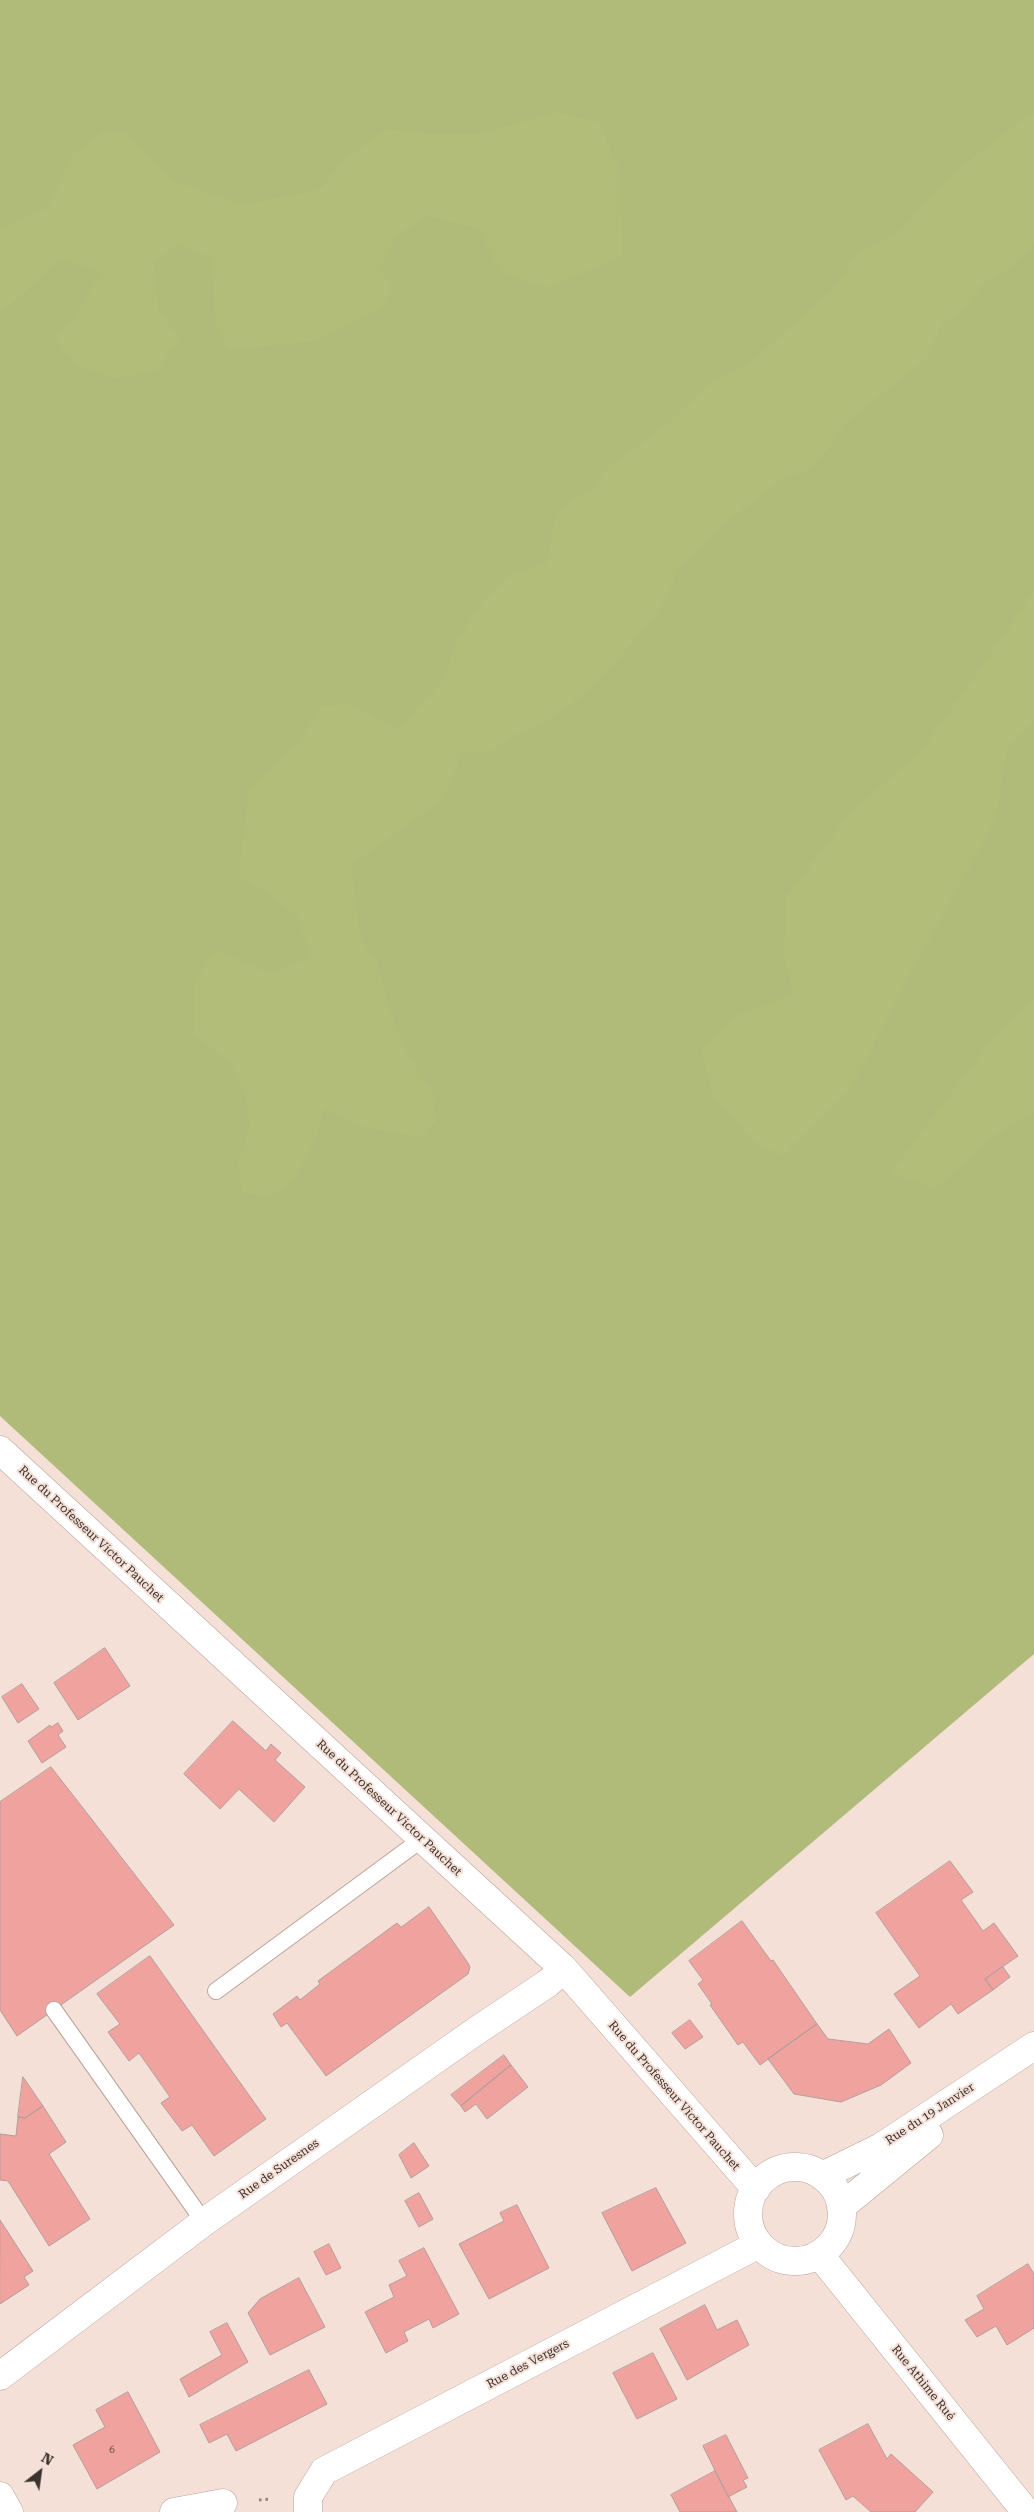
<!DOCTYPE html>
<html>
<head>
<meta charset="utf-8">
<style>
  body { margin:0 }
  #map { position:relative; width:1034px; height:2512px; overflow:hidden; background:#f5e0d7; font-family:"Roboto Serif",serif }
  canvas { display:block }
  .north { position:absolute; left:15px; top:2447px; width:50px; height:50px; -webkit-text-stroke:4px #f5e0d7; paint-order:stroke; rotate:30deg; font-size:14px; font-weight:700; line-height:20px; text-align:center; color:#3a322e }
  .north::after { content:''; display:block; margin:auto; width:18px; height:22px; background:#3a322e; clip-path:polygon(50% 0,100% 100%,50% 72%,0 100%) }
</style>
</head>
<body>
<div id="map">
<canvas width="1034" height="2512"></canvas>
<div class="north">N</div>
</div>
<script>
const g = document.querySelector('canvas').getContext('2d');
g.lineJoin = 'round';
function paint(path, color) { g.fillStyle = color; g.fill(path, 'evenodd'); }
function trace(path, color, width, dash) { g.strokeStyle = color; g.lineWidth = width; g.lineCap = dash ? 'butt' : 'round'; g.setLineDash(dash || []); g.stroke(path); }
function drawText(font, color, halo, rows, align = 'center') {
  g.font = font + ' "Roboto Serif",serif'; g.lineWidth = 4; g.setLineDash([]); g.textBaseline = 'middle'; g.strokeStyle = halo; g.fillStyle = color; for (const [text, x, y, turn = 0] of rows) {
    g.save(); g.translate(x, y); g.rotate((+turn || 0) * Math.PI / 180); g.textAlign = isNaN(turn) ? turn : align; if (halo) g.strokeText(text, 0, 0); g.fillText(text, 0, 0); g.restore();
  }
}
paint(new Path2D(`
  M0 0H1034V1654L630 1997 0 1416Z`), '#b0bb7a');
paint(new Path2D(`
  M555 112 599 122 619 168 623 255 548 288 500 271 479 229 427 216 396 236 379 269 394 287 381 309 314 341 229 350 216 325 211 258 179 244 154 261 159 311 180 339 158 369 116 379 78 365 55 339 72 321 102 272 59 258 27 291 0 313V230L48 207 71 156 105 131 125 133 174 181 240 205 319 190 347 157 387 129 429 134H480Z
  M1034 114V245L1007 270 982 284 969 306 942 324 928 357 844 424 829 449 806 471 784 478 721 526 678 568 667 600 624 653 581 697 548 720 515 735 492 751H464L443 799 351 865 361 939 377 961 387 1001 406 1052 432 1092 436 1122 419 1137 364 1127 325 1108 315 1140 294 1180 268 1197 242 1192 238 1162 250 1126 245 1094 230 1062 195 1035V980L215 950 272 974 310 957 298 917 272 896 238 876 249 790 299 743 321 706 351 704 399 729 443 680 457 641 485 599 512 574 546 563 555 521 571 500 592 492 606 469 667 424 712 382 749 364 834 289 858 253 896 235 953 173 1027 116Z
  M1034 590V720L1008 748 995 821 908 978 852 1087 785 1155 758 1146 713 1096 701 1049 735 1016 794 995 784 957 786 897 847 817 920 751 975 677Z
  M1034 1000V1113L996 1134 936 1188 890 1174 983 1051Z`), '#b1bd78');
const building = new Path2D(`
  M105 1648 130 1686 78 1720 54 1683Z
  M22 1684 39 1709 18 1723 2 1697Z
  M233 1721 266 1751 271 1744 281 1753 275 1760 305 1787 274 1822 239 1789 220 1809 184 1774Z
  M58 1723 63 1731 58 1735 66 1747 42 1763 28 1741 50 1725 51 1727Z
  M51 1767 174 1925 17 2036 0 2010V1802Z
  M950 1861 973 1892 961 1900 983 1931 994 1923 1018 1956 985 1979 993 1990 958 2014 951 2004 919 2028 894 1994 920 1976 876 1913Z
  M429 1907 468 1963 470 1967 468 1974 326 2076 287 2023 281 2027 273 2014 297 1996 300 2000 320 1984 318 1981 397 1923 401 1927Z
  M742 1921 771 1961 773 1960 817 2024 760 2065 743 2042 738 2045 710 2005 712 2004 698 1984 703 1980 689 1961Z
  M150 1956 266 2119 214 2156 192 2125 182 2131 161 2103 170 2097 139 2053 129 2061 108 2032 120 2024 97 1994Z
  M1003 1967 1010 1977 993 1990 985 1979Z
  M690 2020 703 2037 685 2049 672 2033Z
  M817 2024 828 2039 868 2044 889 2029 911 2063 881 2085 841 2102 794 2094 768 2059Z
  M504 2055 511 2065 461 2106 451 2095Z
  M511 2065 528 2087 487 2119 476 2104 465 2112 461 2106Z
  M23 2077 43 2106 25 2118 18 2117Z
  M43 2106 66 2142 49 2154 90 2219 49 2246 8 2181 0 2180V2134L16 2136 18 2117 25 2118Z
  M414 2143 429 2166 411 2178 399 2155Z
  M656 2188 686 2243 632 2271 602 2213Z
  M419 2193 433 2219 419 2227 405 2201Z
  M517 2205 549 2268 489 2299 459 2244 504 2221 500 2213Z
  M0 2220 33 2271 24 2277 29 2285 0 2304Z
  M329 2244 341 2268 326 2275 314 2252Z
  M424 2248 459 2314 433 2328 429 2319 404 2332 408 2341 386 2353 365 2312 394 2297 389 2285 407 2276 399 2261Z
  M1028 2264 1034 2274V2328L1007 2345 996 2326 977 2337 965 2320 984 2309 977 2296Z
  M299 2278 325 2327 270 2355 248 2313 260 2299Z
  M705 2305 717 2330 737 2320 749 2345 687 2380 660 2329Z
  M227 2323 248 2362 189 2397 180 2379 222 2355 210 2332Z
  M653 2353 677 2399 637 2419 613 2373Z
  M309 2370 327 2404 236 2451 227 2434 209 2443 200 2425Z
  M128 2392 160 2452 97 2489 73 2445 105 2427 96 2410Z
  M868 2424 887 2459 891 2454 933 2492 915 2512H871L853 2496 846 2500 819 2450Z
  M726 2435 748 2478 743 2480 747 2487 728 2497 703 2446Z
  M715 2471 737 2512H680L671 2495Z`);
paint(building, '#f0a29e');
trace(building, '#b39d9b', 1);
const lane = new Path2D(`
  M216 1991 422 1839
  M54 2010 204 2222`);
const street = new Path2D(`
  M0 2376 204 2222 476 2031 548 1983 564 1969
  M0 2496 9 2512
  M174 2512 223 2503
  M308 2512V2497L324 2471 759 2244`);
const secondary = new Path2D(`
  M0 1450 564 1969 756 2189
  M748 2214a47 47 0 1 1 94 0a47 47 0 1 1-94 0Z
  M822 2176 881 2147 1034 2046
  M841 2207 929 2135
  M819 2254 1026 2512`);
trace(lane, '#b8a49b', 18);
trace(street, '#b8a49b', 29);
trace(secondary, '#b8a49b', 29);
trace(new Path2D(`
  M259 2500 272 2499`), '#91837d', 3, [2.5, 4]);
trace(lane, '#fff', 16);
trace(street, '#fff', 28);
trace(secondary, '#fff', 28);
drawText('10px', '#684e4a', null, [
  ["6",112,2450]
]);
drawText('12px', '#3a322e', '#f5e0d7', [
  ["Rue du Professeur Victor Pauchet",91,1534,43],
  ["Rue du Professeur Victor Pauchet",389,1808,43],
  ["Rue du Professeur Victor Pauchet",674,2096,49],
  ["Rue du 19 Janvier",930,2114,-33],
  ["Rue de Suresnes",279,2169,-35],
  ["Rue des Vergers",528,2364,-28],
  ["Rue Athime Rué",923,2383,51]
]);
</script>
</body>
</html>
